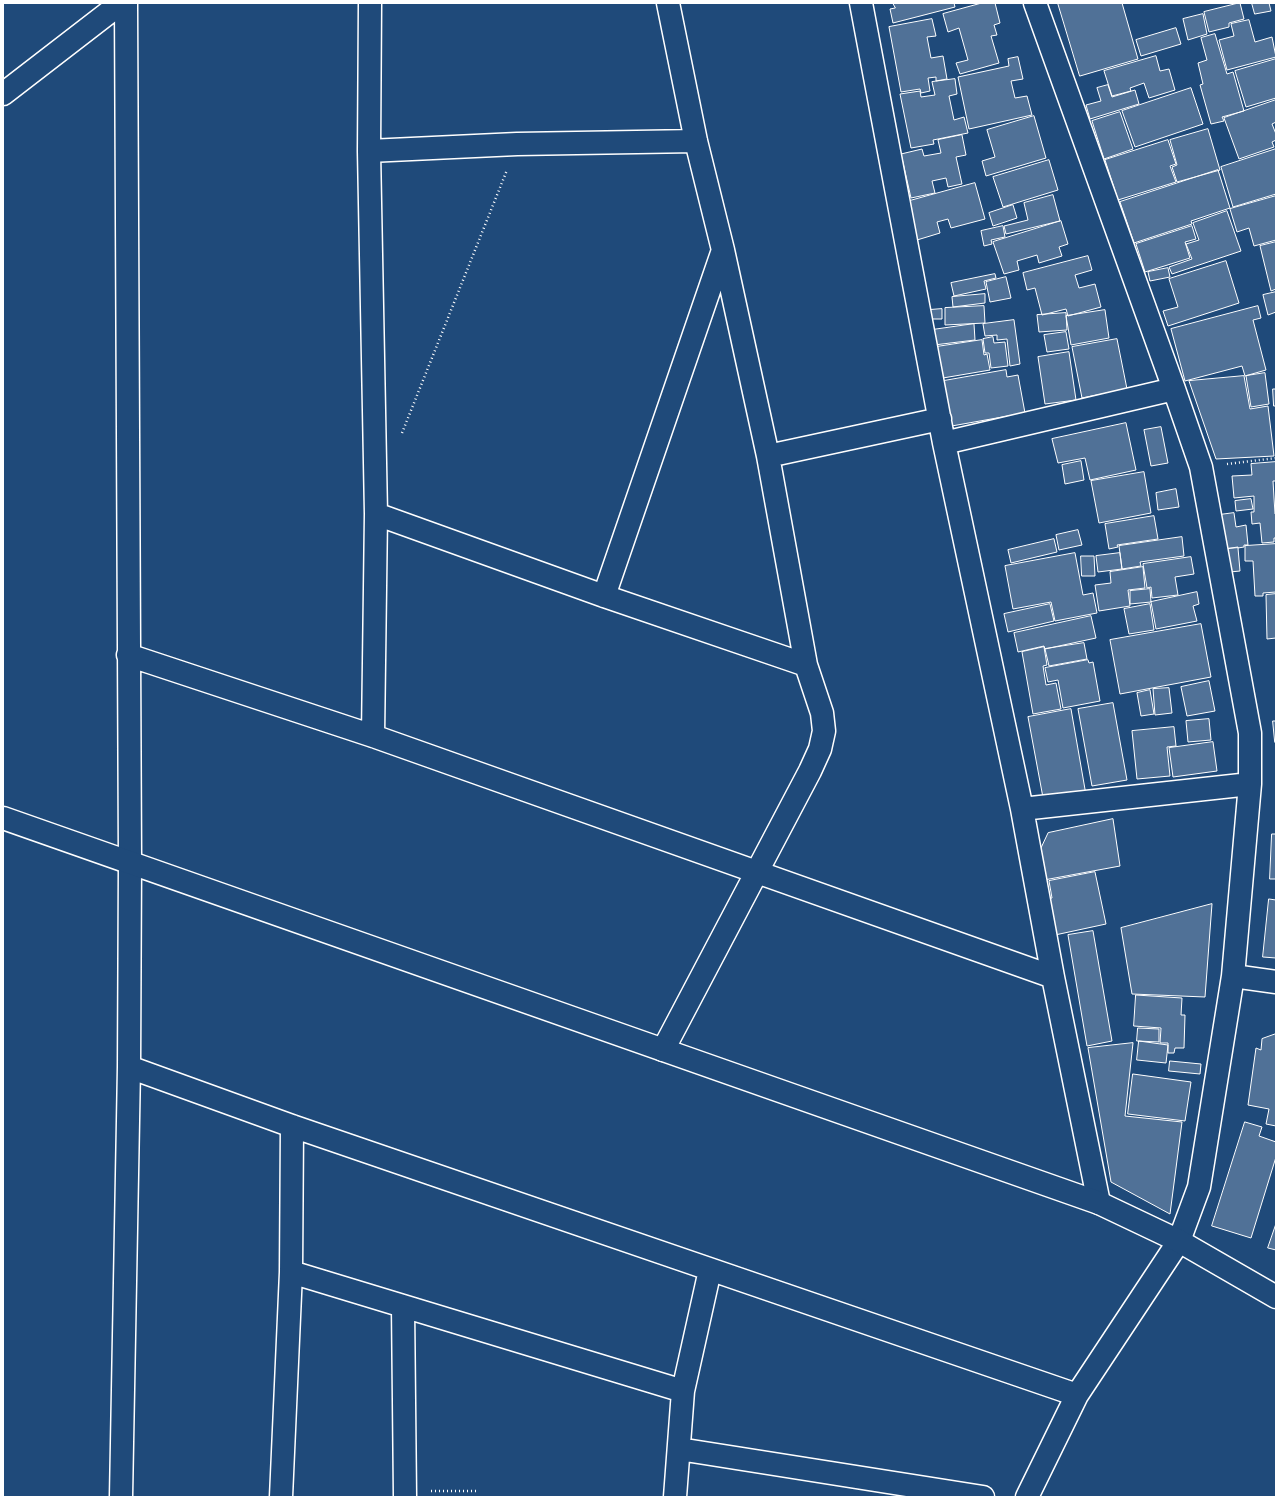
<!DOCTYPE html>
<html>
<head>
<meta charset="utf-8">
<style>
  body { margin:0 }
  #map { position:relative; width:1279px; height:1500px; overflow:hidden; background:#1f4a7a; font-family:Delius,sans-serif }
  canvas { display:block }
  .frame { position:absolute; inset:0; border:4px solid #fff; pointer-events:none }
</style>
</head>
<body>
<div id="map">
<canvas width="1279" height="1500"></canvas>
<div class="frame"></div>
</div>
<script>
const g = document.querySelector('canvas').getContext('2d');
g.lineJoin = 'round';
function paint(path, color) { g.fillStyle = color; g.fill(path, 'evenodd'); }
function trace(path, color, width, dash) { g.strokeStyle = color; g.lineWidth = width; g.lineCap = dash ? 'butt' : 'round'; g.setLineDash(dash || []); g.stroke(path); }
const building = new Path2D(`
  M893 3H954L955 7 893 23 890 9 895 8Z
  M982 3H995L1000 23 994 25 997 35 991 36 999 63 960 74 956 63 968 60 959 28 948 32 943 14Z
  M1058 3H1122L1138 59 1080 76Z
  M1240 3 1244 19 1229 23V27L1209 32 1204 12Z
  M1252 3H1269L1271 11 1255 14Z
  M1203 14 1207 34 1188 40 1183 19Z
  M932 19 936 36 927 37 931 58 943 56 947 79 936 81V77L928 78 930 91 921 93 920 89 901 92 889 27Z
  M1249 20 1255 42 1272 37 1276 57 1227 70 1219 40 1234 36 1231 24Z
  M1176 28 1181 44 1141 56 1136 40Z
  M1215 34 1227 74 1233 72 1244 111 1222 117 1224 121 1211 124 1200 85 1203 84 1198 63 1207 60 1201 38Z
  M1156 56 1160 71 1169 69 1175 90 1149 98 1144 83 1130 88 1131 91 1112 96 1104 71Z
  M1018 57 1023 79 1011 81 1015 98 1027 96 1032 115 969 129 958 77 1009 66 1008 59Z
  M1276 59V98L1246 107 1235 71Z
  M955 79 957 94 949 96 954 120 964 117 968 133 933 140 934 144 911 148 900 94 920 91 921 97 935 95 932 82Z
  M1108 85 1112 97 1135 90 1139 104 1090 119 1086 105 1101 101 1097 88Z
  M1191 88 1203 124 1135 147 1122 111Z
  M1276 100V122L1272 124 1276 134V140L1272 142 1274 147 1239 159 1224 118Z
  M1120 112 1133 149 1104 159 1092 121Z
  M1034 116 1046 158 986 176 982 161 995 157 987 130Z
  M1208 129 1220 170 1177 182 1172 167 1177 165 1170 140Z
  M962 135 966 155 956 157 962 184 948 187 946 178 932 181 935 193 911 198 901 154 922 149 924 156 941 153 938 140Z
  M1168 140 1176 164 1170 166 1176 182 1118 200 1105 160Z
  M1276 149V194L1233 207 1221 167Z
  M1049 160 1058 190 1003 207 993 177Z
  M1218 170 1230 208 1191 221 1192 224 1134 243 1120 202Z
  M975 183 985 219 951 228 948 219 937 222 940 233 917 240 906 202Z
  M1053 195 1060 221 1006 234 1004 226 1028 220 1024 203Z
  M1276 196V240L1254 246 1249 228 1237 232 1230 209Z
  M1013 205 1017 218 993 226 989 213Z
  M1227 211 1241 251 1172 274 1169 267 1192 259 1186 244 1199 240 1193 223Z
  M1061 221 1068 244 1059 247 1062 256 1039 263 1037 255 1017 261 1019 270 1004 274 993 242Z
  M1003 226 1005 237 991 240 992 244 984 246 981 231Z
  M1192 226 1196 239 1185 242 1190 258 1145 272 1136 244Z
  M1276 242V289L1271 291 1260 246Z
  M1088 256 1092 270 1075 275 1079 288 1095 284 1101 307 1068 316 1066 309 1042 315 1035 288 1027 290 1023 273Z
  M1226 261 1239 303 1168 326 1163 311 1178 307 1169 279Z
  M1168 268 1170 277 1150 281 1148 272Z
  M995 274 996 278 984 281 986 289 954 296 951 283Z
  M1006 277 1011 298 990 302 986 282Z
  M1276 292V312L1268 315 1263 295Z
  M985 294V303L953 307 952 297Z
  M984 306 985 323 945 325V308Z
  M1258 306 1261 318 1253 320 1266 370 1245 376 1242 366 1185 381 1171 329Z
  M942 309V319H930L929 310Z
  M1105 310 1109 338 1071 345 1066 316Z
  M1066 313 1067 330 1039 332 1037 315Z
  M1014 320 1020 364 1010 366 1007 339 997 340V335L985 336 983 324Z
  M974 324 975 340 934 345 932 330Z
  M1066 332 1069 349 1047 352 1044 335Z
  M993 337 994 343 1005 342 1008 366 991 368 989 353H985L983 339Z
  M1117 339 1127 389 1082 398 1072 347Z
  M982 340 984 355 987 354 990 370 937 379 936 347Z
  M1069 352 1076 400 1045 404 1038 357Z
  M1006 370 1007 377 1018 375 1025 413 946 427 938 382Z
  M1265 373 1269 404 1251 407 1246 376Z
  M1244 376 1250 409 1268 406 1274 456 1216 459 1189 381Z
  M1273 389H1276V406H1274Z
  M1126 423 1136 470 1090 480 1085 458 1058 463 1052 439Z
  M1161 427 1168 463 1151 466 1144 430Z
  M1081 461 1084 480 1065 484 1062 465Z
  M1276 462V481H1273L1275 514H1276V538H1274V542L1262 543 1260 523 1252 524 1251 512H1254V496L1234 498 1232 476 1252 475 1251 464Z
  M1144 472 1151 513 1099 523 1091 481Z
  M1176 489 1179 507 1158 510 1156 493Z
  M1251 499 1253 509 1236 511 1235 501Z
  M1234 513 1236 527 1246 525 1248 545H1244V547L1238 548V547L1224 549 1219 515Z
  M1154 516 1158 539 1117 545 1118 547 1109 549 1105 524Z
  M1078 530 1082 545 1059 550 1056 535Z
  M1182 537 1184 556 1140 562 1141 566 1122 569 1119 546Z
  M1054 539 1057 552 1011 563 1008 550Z
  M1276 544V592L1263 593V596H1255L1253 561H1245V546Z
  M1238 548 1240 571 1230 572 1227 549Z
  M1075 553 1083 595 1093 593 1097 613 1055 621 1051 602 1013 609 1005 566Z
  M1120 553 1122 569 1098 572 1096 556Z
  M1081 556H1094L1095 576H1082Z
  M1191 557 1194 574 1175 577 1178 595 1152 598 1151 587 1147 588 1143 564Z
  M1143 567 1145 588 1128 590 1130 606 1099 611 1095 585 1111 583 1110 572Z
  M1150 589 1151 602 1130 604V591Z
  M1197 592 1199 604 1193 606 1197 621 1156 629 1151 602Z
  M1276 594V638L1267 639 1266 595Z
  M1050 604 1054 621 1008 632 1004 614Z
  M1150 604 1154 630 1129 634 1124 609Z
  M1091 616 1096 638 1045 649 1044 646 1018 652 1014 633Z
  M1201 624 1211 677 1120 694 1110 640Z
  M1084 643 1087 659 1049 666 1045 649Z
  M1044 647 1047 665 1043 666 1046 685 1056 683 1061 709 1033 714 1022 652Z
  M1088 660 1089 663 1093 662 1100 701 1063 708 1058 680 1048 682 1045 668Z
  M1209 681 1215 711 1187 716 1181 687Z
  M1169 688 1172 713 1155 715 1153 689Z
  M1150 690 1154 714 1141 716 1137 693Z
  M1113 703 1127 780 1092 786 1078 709Z
  M1071 709 1086 795 1044 803 1028 717Z
  M1209 719 1211 740 1188 742 1186 721Z
  M1273 721H1276V741L1275 742Z
  M1174 727 1176 746 1167 747 1170 776 1137 779 1132 731Z
  M1213 742 1217 771 1173 777 1169 748Z
  M1113 819 1120 866 1044 880 1040 850 1048 833Z
  M1272 834H1276V879H1270Z
  M1095 872 1106 924 1055 935 1047 899 1052 898 1049 881Z
  M1269 899 1276 900V958L1263 957Z
  M1212 904 1205 997 1132 994 1121 928Z
  M1093 931 1112 1041 1087 1046 1068 935Z
  M1136 995 1182 998 1181 1015H1185L1184 1048H1175L1174 1053H1168V1043H1160L1161 1028 1134 1026Z
  M1138 1028 1159 1029V1042L1137 1041Z
  M1276 1034V1126L1266 1124 1269 1109 1248 1105 1256 1048 1261 1050 1262 1039Z
  M1139 1041 1168 1045 1166 1063 1137 1060Z
  M1133 1043 1125 1116 1182 1122 1170 1214 1111 1182 1088 1048Z
  M1170 1061 1201 1064 1200 1074 1169 1071Z
  M1133 1074 1191 1082 1185 1121 1128 1114Z
  M1245 1122 1262 1127 1259 1136 1276 1142V1157L1251 1238 1212 1226Z
  M1276 1224V1250L1268 1248Z`);
paint(building, '#507197');
trace(building, '#fff', 1);
const minor = new Path2D(`
  M370 3 369 151 376 514 373 736
  M861 3 944 443 1022 809 1053 977 1099 1203
  M3 94 121 3
  M369 151 517 144 696 141
  M944 443 1174 389
  M768 456 940 419
  M376 514 604 596 806 665
  M604 596 723 250
  M128 655 373 736 1053 977
  M1022 809 1250 784
  M1233 976 1276 982
  M663 1050 810 771 820 749 824 731 822 713 806 665 768 456 723 250 696 141 668 3
  M129 1067 292 1126 1077 1395
  M291 1272 683 1391
  M403 1306 405 1497
  M679 1449 983 1497
  M121 1497 129 1067 130 862 126 3
  M281 1497 291 1272 292 1126
  M675 1497 683 1391 710 1270
  M1027 1497 1077 1395 1179 1241 1199 1187 1233 976 1250 784V733L1201 467 1174 389 1035 3`);
const major = new Path2D(`
  M3 818 1099 1203 1179 1241 1276 1297`);
trace(minor, '#fff', 25);
trace(major, '#fff', 25);
trace(new Path2D(`
  M402 433 507 170
  M1227 464 1276 458
  M431 1491H477`), '#fff', 2.5, [1, 3]);
trace(minor, '#1f4a7a', 22);
trace(major, '#1f4a7a', 22);
</script>
</body>
</html>
